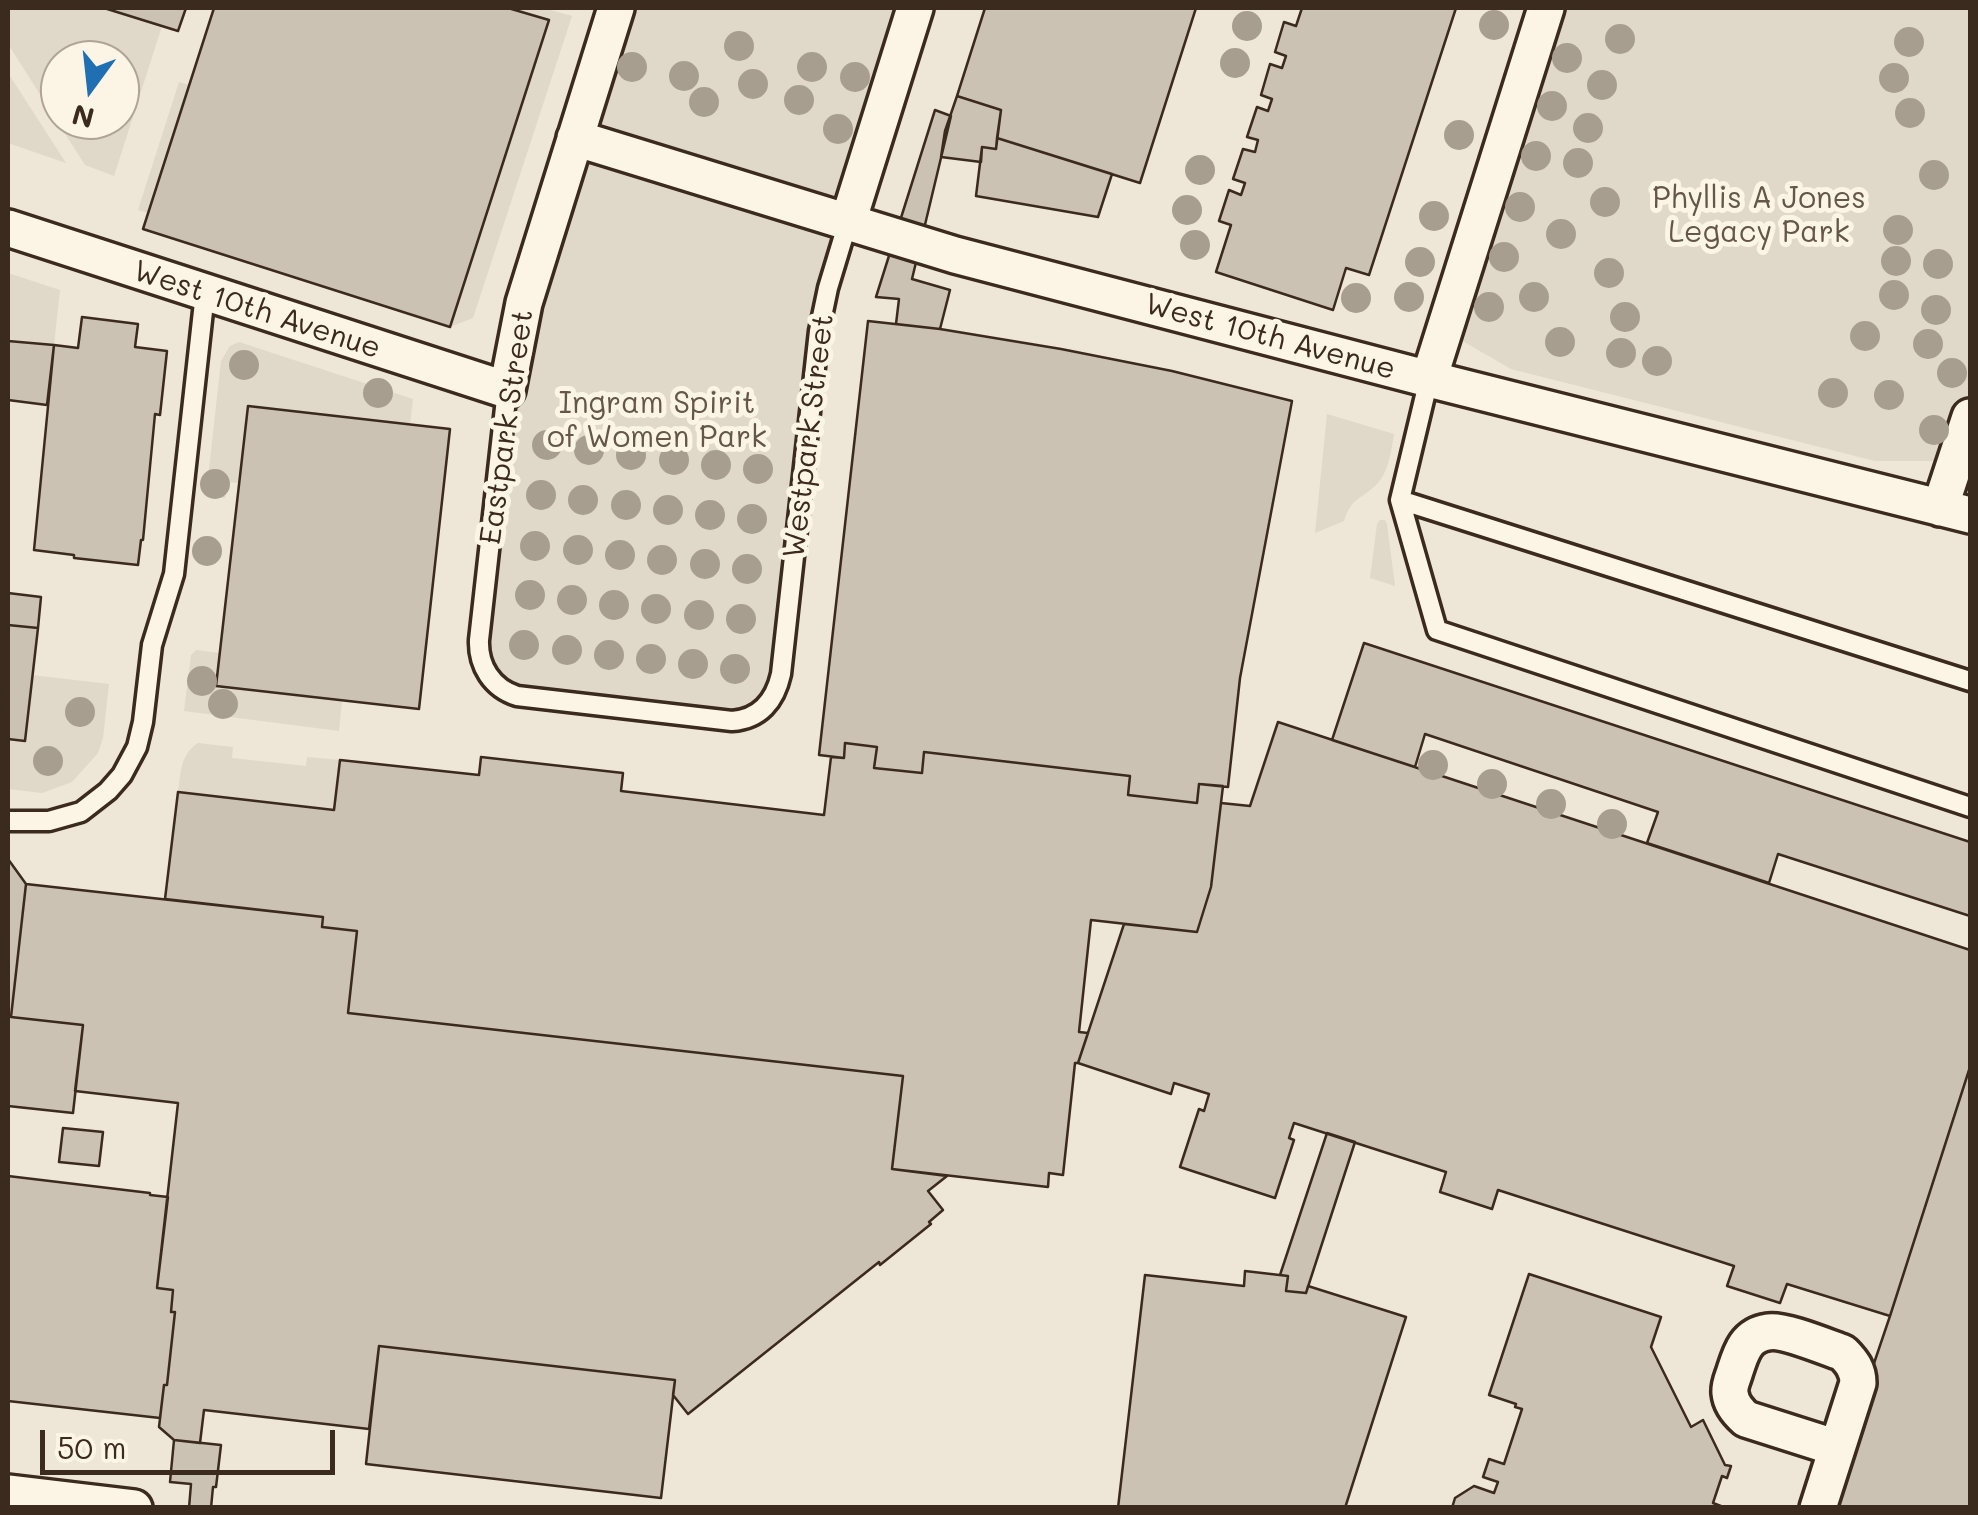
<!DOCTYPE html>
<html>
<head>
<meta charset="utf-8">
<style>
  body { margin:0 }
  #map { position:relative; width:1978px; height:1515px; overflow:hidden; background:#fcf5e5; font-family:Mali,sans-serif }
  canvas { display:block }
  .frame { position:absolute; inset:0; border:10px solid #3b2a1e; pointer-events:none }
  .north { position:absolute; left:40px; top:40px; width:100px; height:100px; box-sizing:border-box; background:#fcf5e5; border:2px solid #afa495; border-radius:50%; rotate:195deg; font-size:28px; font-weight:700; line-height:40px; text-align:center; color:#3b2a1e }
  .north::after { content:''; display:block; margin:auto; width:35px; height:45px; background:#1f6fb2; clip-path:polygon(50% 0,100% 100%,50% 72%,0 100%) }
  .scale { position:absolute; left:40px; top:1430px; width:295px; height:45px; box-sizing:border-box; border:5px solid #3b2a1e; border-top:0; padding-left:12px; font-size:30px; line-height:35px; white-space:nowrap; color:#3b2a1e; -webkit-text-stroke:8px #fcf5e5; paint-order:stroke }
</style>
</head>
<body>
<div id="map">
<canvas width="1978" height="1515"></canvas>
<div class="frame"></div>
<div class="north">N</div>
<div class="scale">50 m</div>
</div>
<script>
const g = document.querySelector('canvas').getContext('2d');
g.lineJoin = 'round';
function paint(path, color) { g.fillStyle = color; g.fill(path, 'evenodd'); }
function trace(path, color, width, dash) { g.strokeStyle = color; g.lineWidth = width; g.lineCap = dash ? 'butt' : 'round'; g.setLineDash(dash || []); g.stroke(path); }
function drawText(font, color, halo, rows, align = 'center') {
  g.font = font + ' Mali,sans-serif'; g.lineWidth = 10; g.setLineDash([]); g.textBaseline = 'middle'; g.strokeStyle = halo; g.fillStyle = color; for (const [text, x, y, turn = 0] of rows) {
    g.save(); g.translate(x, y); g.rotate((+turn || 0) * Math.PI / 180); g.textAlign = isNaN(turn) ? turn : align; if (halo) g.strokeText(text, 0, 0); g.fillText(text, 0, 0); g.restore();
  }
}
paint(new Path2D(`
  M8 8H1970V1507L8 1508ZM60 60H120V120H60Z`), '#eee6d6');
paint(new Path2D(`
  M8 8H104L162 26 114 176 85 165 8 44ZM60 60H120V120H60Z
  M508 8H543L572 16 473 318 450 327 549 20Z
  M616 8H915L834 265 779 682 752 716 517 696 483 666 507 390Z
  M1546 8H1970V417L1956 461H1875L1511 369 1445 331Z
  M8 73 66 163 8 143Z
  M179 82 189 85 148 213 138 210Z
  M8 273 60 290 54 345 8 341Z
  M239 342 413 399 410 424 248 406 239 483 227 482 225 498 206 496 221 361 230 346Z
  M1327 414 1394 434C1391 452 1389 473 1375 486 1359 501 1351 498 1344 521L1315 533Z
  M1380 520H1385L1387 524 1395 586 1370 578 1377 524Z
  M196 650 220 653 217 686 342 700 339 731 184 711 191 655Z
  M32 675 109 684 103 738 98 753 72 782 42 793 8 789V739L25 740Z
  M198 743 233 747 232 758 306 766 307 757 340 760 334 810 178 792C181 772 180 755 198 743Z`), '#e0d8c8');
const building = new Path2D(`
  M104 8H186L178 31Z
  M214 8H508L549 20 450 327 143 229Z
  M985 8H1196L1140 183 997 138 1001 110 957 96Z
  M1302 8H1456L1369 275 1346 268 1333 310 1216 272 1231 225 1219 221 1229 190 1241 195 1245 183 1233 179 1243 149 1255 152 1258 140 1247 137 1257 107 1268 111 1272 99 1261 95 1270 64 1282 68 1286 56 1275 52 1284 22 1296 26Z
  M957 96 1001 110 996 149 982 147 981 162 941 157 945 131Z
  M935 110 951 116 912 279 950 290 940 329 896 324 899 299 876 297Z
  M997 138 1112 174 1098 217 976 196 982 147 996 149Z
  M82 317 138 324 135 347 167 351 160 415 155 414 143 540H141L138 565 74 558V555L34 550 54 345 78 348Z
  M868 321 940 329 1061 349 1172 371 1292 401 1240 678 1228 787 1199 784 1197 803 1128 795 1130 776 924 752 922 773 874 768 877 747 845 743 844 758 819 755Z
  M8 341 54 345 47 405 8 400Z
  M248 406 450 429 419 709 216 686Z
  M8 593 41 597 38 628 8 625Z
  M8 625 38 628 25 741 8 739Z
  M1364 643 1970 842V916L1778 854 1769 883 1647 843 1658 812 1425 734 1415 767 1332 740Z
  M1278 722 1970 950V1067L1890 1316 1787 1284 1780 1303 1727 1286 1734 1266 1498 1190 1492 1209 1440 1192 1446 1172 1294 1123 1289 1138 1294 1140 1275 1198 1180 1167 1199 1109 1204 1111 1209 1094 1174 1083 1171 1094 1078 1063 1124 924 1197 932 1211 887 1221 803 1250 806Z
  M845 743 877 747 874 768 922 773 924 752 1130 776 1128 795 1197 803 1199 784 1223 786 1211 887 1197 932 1091 920 1079 1032 1088 1033 1078 1063H1075L1063 1175 1049 1173 1048 1187 892 1169 903 1076 348 1013 357 931 322 927 323 917 165 899 178 792 334 810 340 760 479 775 481 757 623 773 621 791 824 815 831 757 844 758Z
  M8 859 26 884 11 1017 83 1025 73 1113 8 1106Z
  M26 884 323 917 322 927 357 931 348 1013 903 1076 892 1169 947 1176 928 1191 943 1210 929 1222 931 1224 880 1265 879 1262 688 1414 673 1395 675 1380 379 1346 369 1429 204 1410 200 1443 174 1440 159 1427 164 1385H167L175 1312H171L173 1290 157 1288 178 1103 75 1091 83 1025 11 1017Z
  M1970 1067V1508H1825L1890 1316Z
  M63 1128 103 1132 99 1166 59 1162Z
  M1327 1133 1355 1142 1306 1293 1286 1291 1288 1276 1280 1275Z
  M8 1176 150 1193V1195L168 1197 157 1288 173 1290 171 1312H175L167 1385H164L160 1418 8 1401Z
  M1245 1271 1288 1276 1286 1291 1306 1293 1308 1286 1406 1317 1345 1508H1118L1145 1275 1244 1286Z
  M1529 1274 1661 1317 1651 1347 1691 1427 1703 1420 1725 1465 1731 1466 1727 1478 1722 1476 1713 1503 1726 1508H1452L1455 1498 1474 1486 1494 1493 1498 1482 1483 1477 1489 1459 1504 1464 1522 1409 1515 1407 1516 1404 1489 1395Z
  M379 1346 675 1380 661 1498 366 1464Z
  M174 1440 221 1445 216 1487H213L211 1508H189L191 1484 170 1482Z`);
paint(building, '#ccc2b3');
trace(building, '#3b2a1e', 2.5);
const lane = new Path2D(`
  M1429 379 1400 500 1437 630 1970 807
  M507 390 479 640C478 666 492 688 517 696L732 721C760 719 775 701 781 674L819 331 828 288 848 222
  M1400 500 1970 681
  M8 821H49L81 812 108 791 122 775 137 747 143 722 152 645 174 574 205 293`);
const street = new Path2D(`
  M575 138 955 255 1429 379 1970 515
  M848 222 915 8
  M8 228 507 390 524 303 616 8
  M1429 379 1546 8
  M1940 508 1970 417
  M8 1493 134 1508
  M1818 1508 1858 1383C1858 1370 1852 1362 1843 1353 1826 1347 1783 1329 1768 1332 1746 1335 1741 1352 1735 1371 1733 1378 1729 1385 1730 1393 1731 1404 1738 1412 1746 1419L1837 1448`);
trace(lane, '#3b2a1e', 25);
trace(street, '#3b2a1e', 42);
trace(lane, '#fcf5e5', 18);
trace(street, '#fcf5e5', 35);
g.fillStyle = '#a89e8f';
for (const [x, y] of [
  [1494,25],
  [1247,26],
  [1620,39],
  [1909,42],
  [739,46],
  [1567,58],
  [1235,63],
  [632,67],
  [812,67],
  [684,76],
  [855,77],
  [1894,78],
  [753,84],
  [1602,85],
  [799,100],
  [704,102],
  [1552,106],
  [1910,113],
  [1588,128],
  [838,129],
  [1459,135],
  [1536,156],
  [1578,163],
  [1200,170],
  [1934,175],
  [1605,202],
  [1520,207],
  [1187,210],
  [1434,216],
  [1898,230],
  [1561,234],
  [1195,245],
  [1504,257],
  [1896,261],
  [1420,262],
  [1938,264],
  [1609,273],
  [1894,295],
  [1409,297],
  [1534,297],
  [1356,298],
  [1489,307],
  [1936,310],
  [1625,317],
  [1865,336],
  [1560,342],
  [1928,344],
  [1621,353],
  [1657,361],
  [244,365],
  [1952,373],
  [378,393],
  [1833,393],
  [1889,395],
  [1934,430],
  [547,445],
  [589,450],
  [631,455],
  [674,460],
  [716,465],
  [758,469],
  [215,484],
  [541,495],
  [583,500],
  [626,505],
  [668,510],
  [710,515],
  [752,519],
  [535,546],
  [578,550],
  [207,551],
  [620,555],
  [662,560],
  [705,564],
  [747,569],
  [530,595],
  [572,600],
  [614,605],
  [656,609],
  [699,615],
  [741,619],
  [524,645],
  [567,650],
  [609,655],
  [651,659],
  [693,664],
  [735,669],
  [202,681],
  [223,704],
  [80,712],
  [48,761],
  [1433,765],
  [1492,784],
  [1551,804],
  [1612,824]
]) { g.beginPath(); g.arc(x, y, 15, 0, 2 * Math.PI); g.fill(); }
drawText('30px', '#645648', '#fcf5e5', [
  ["Phyllis A Jones",1759,199],
  ["Legacy Park",1759,233],
  ["Ingram Spirit",657,404],
  ["of Women Park",657,438]
]);
drawText('30px', '#3b2a1e', '#fcf5e5', [
  ["West 10th Avenue",257,310,18],
  ["West 10th Avenue",1270,337,15],
  ["Eastpark Street",507,427,-82],
  ["Westpark Street",809,436,-83]
]);
</script>
</body>
</html>
